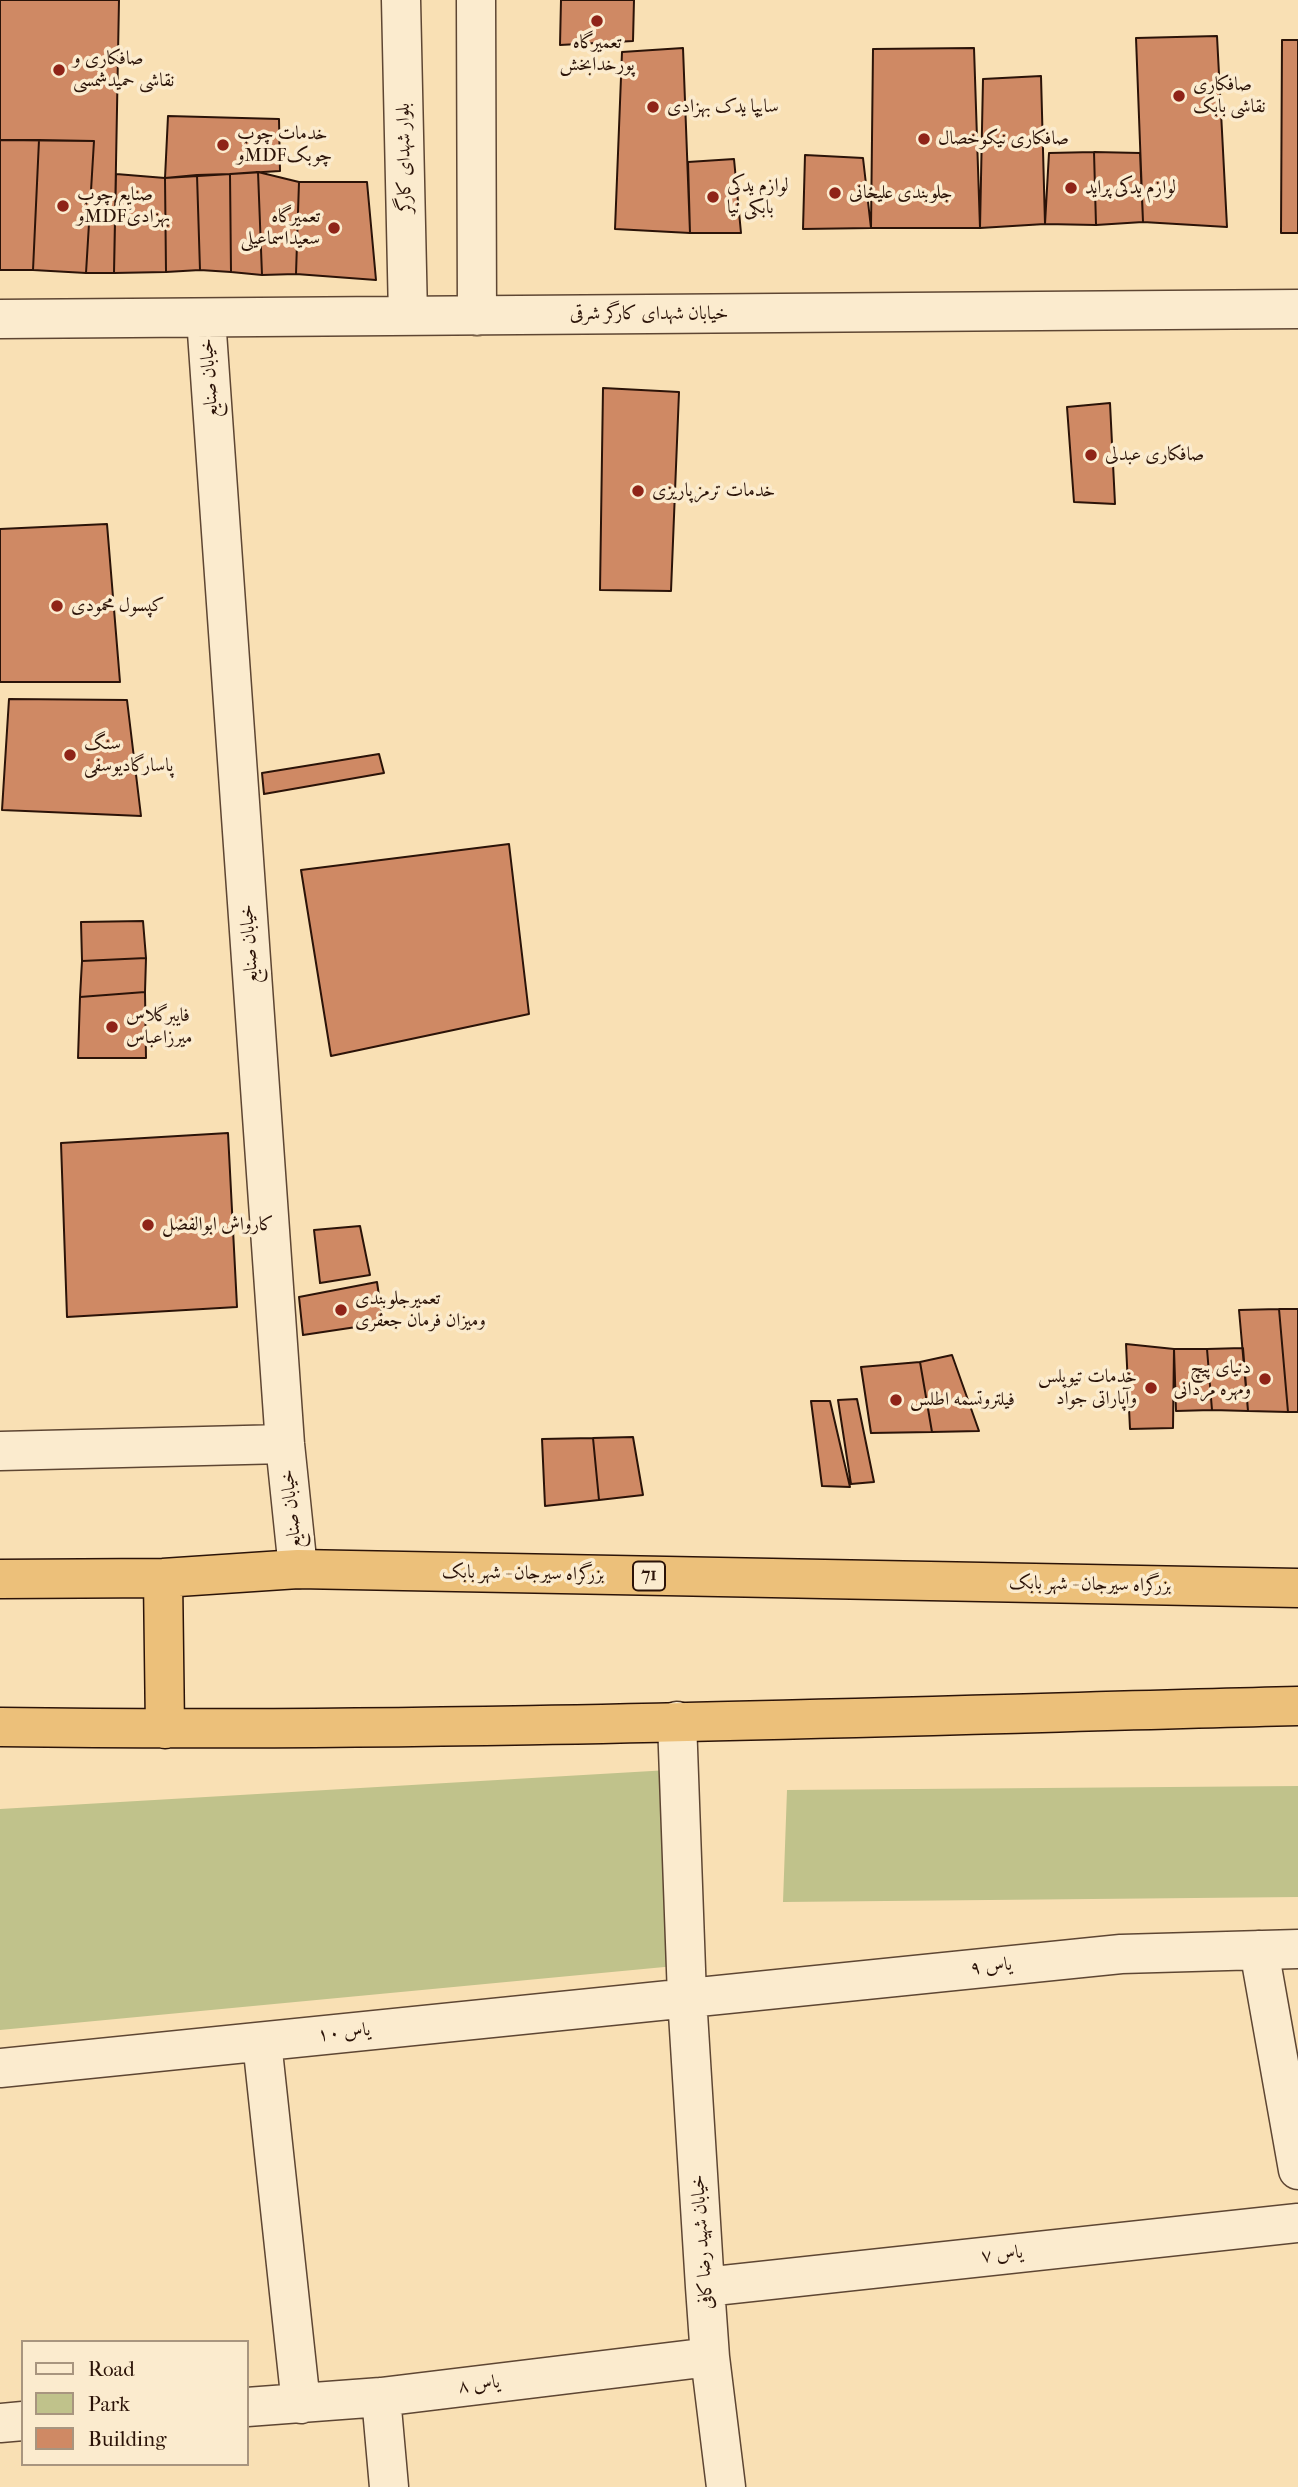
<!DOCTYPE html>
<html>
<head>
<meta charset="utf-8">
<style>
  body { margin:0 }
  #map { position:relative; width:1298px; height:2487px; overflow:hidden; background:#f9e0b4; font-family:"IM FELL French Canon",serif }
  canvas { display:block }
  .legend { position:absolute; left:21px; top:2340px; width:228px; height:126px; box-sizing:border-box; background:#fbebce; border:2px solid #a8957f; margin:0; padding:9px 12px; list-style:none; font-size:21px; color:#2b1308 }
  .legend li { display:flex; align-items:center; gap:14px; height:35px }
  .legend b { width:35px; border:2px solid #a8957f }
</style>
</head>
<body>
<div id="map">
<canvas width="1298" height="2487"></canvas>
<ul class="legend">
<li><b style="height:9px;background:#fbebce"></b>Road</li>
<li><b style="height:19px;background:#c0c28b"></b>Park</li>
<li><b style="height:19px;background:#cf8964"></b>Building</li>
</ul>
</div>
<script>
const g = document.querySelector('canvas').getContext('2d');
g.lineJoin = 'round';
function paint(path, color) { g.fillStyle = color; g.fill(path, 'evenodd'); }
function trace(path, color, width, dash) { g.strokeStyle = color; g.lineWidth = width; g.lineCap = dash ? 'butt' : 'round'; g.setLineDash(dash || []); g.stroke(path); }
function drawText(font, color, halo, rows, align = 'center') {
  g.font = font + ' "IM FELL French Canon",Amiri,serif'; g.lineWidth = 7; g.setLineDash([]); g.textBaseline = 'middle'; g.strokeStyle = halo; g.fillStyle = color; for (const [text, x, y, turn = 0] of rows) {
    g.save(); g.translate(x, y); g.rotate((+turn || 0) * Math.PI / 180); g.textAlign = isNaN(turn) ? turn : align; if (halo) g.strokeText(text, 0, 0); g.fillText(text, 0, 0); g.restore();
  }
}
paint(new Path2D(`
  M669 1770 675 1966 0 2030V1809Z
  M1298 1786V1897L783 1902 787 1790Z`), '#c0c28b');
const building = new Path2D(`
  M0 0H119L114 273H86L94 141 0 140Z
  M561 0H634L633 41 560 45Z
  M1217 36 1227 227 1143 222 1136 38Z
  M1282 40H1298V233H1281Z
  M683 48 690 233 615 229 622 52Z
  M974 48 980 228H871L873 49Z
  M1041 76 1045 224 980 228 983 79Z
  M168 116 279 119 280 171 165 178Z
  M0 140H39L33 270H0Z
  M39 140 94 141 86 273 33 270Z
  M1094 152 1140 153 1143 222 1096 225Z
  M1094 152 1096 225 1045 224 1049 153Z
  M805 155 863 158 871 228 803 229Z
  M734 159 741 233H690L688 162Z
  M258 172 299 182 296 274 262 275Z
  M258 172 262 275 231 272 230 174Z
  M116 174 165 178 166 272 114 273Z
  M230 174 231 272 200 270 197 175Z
  M197 175 200 270 166 272 165 178Z
  M299 182H367L376 280 296 274Z
  M603 388 679 392 671 591 600 590Z
  M1110 403 1115 504 1074 502 1067 407Z
  M107 524 120 682H0V529Z
  M9 699 127 700 141 816 2 810Z
  M379 754 384 773 264 794 262 773Z
  M509 844 529 1014 331 1056 301 870Z
  M143 921 146 958 82 961 81 922Z
  M146 958 145 992 80 997 82 961Z
  M145 992 146 1058H78L80 997Z
  M228 1133 237 1307 67 1317 61 1143Z
  M360 1226 370 1275 320 1283 314 1230Z
  M377 1282 383 1323 303 1335 299 1297Z
  M1279 1309H1298V1412H1288Z
  M1279 1309 1288 1412 1248 1411 1239 1310Z
  M1126 1344 1174 1349 1173 1428 1130 1429Z
  M1243 1348 1248 1411 1212 1410 1207 1349Z
  M1174 1349H1207L1212 1410 1176 1411Z
  M952 1355 979 1431 932 1432 920 1362Z
  M920 1362 932 1432 871 1433 861 1367Z
  M857 1399 874 1482 851 1484 838 1400Z
  M811 1401H830L850 1487 822 1486Z
  M633 1437 643 1495 599 1500 593 1438Z
  M593 1438 599 1500 545 1506 542 1439Z`);
paint(building, '#cf8964');
trace(building, '#2b1308', 2);
const minor = new Path2D(`
  M401 0 408 316
  M476 0 477 316
  M206 318 285 1444 298 1569
  M0 319 1298 309
  M0 1451 285 1444
  M677 1721 687 1997 705 2287 710 2357 726 2487
  M1259 1950 1298 2170
  M262 2042 301 2404
  M0 2068 1121 1954 1298 1949
  M705 2287 1298 2223
  M381 2397 389 2487
  M247 2407 381 2397 710 2357
  M0 2423 23 2421`);
const highway = new Path2D(`
  M163 1578 165 1729
  M0 1579 163 1578 298 1569 1298 1588
  M0 1727C433 1733 866 1717 1298 1706`);
trace(minor, '#5e4633', 41);
trace(highway, '#2b1308', 41);
trace(minor, '#fbebce', 38);
trace(highway, '#ecc07a', 38);
for (const [x, y, r, color] of [
  [597,21,7,"#8f2418"],
  [59,70,7,"#8f2418"],
  [1179,96,7,"#8f2418"],
  [653,107,7,"#8f2418"],
  [924,139,7,"#8f2418"],
  [223,145,7,"#8f2418"],
  [1071,188,7,"#8f2418"],
  [835,193,7,"#8f2418"],
  [713,197,7,"#8f2418"],
  [63,206,7,"#8f2418"],
  [334,228,7,"#8f2418"],
  [1091,455,7,"#8f2418"],
  [638,491,7,"#8f2418"],
  [57,606,7,"#8f2418"],
  [70,755,7,"#8f2418"],
  [112,1027,7,"#8f2418"],
  [148,1225,7,"#8f2418"],
  [341,1310,7,"#8f2418"],
  [1265,1379,7,"#8f2418"],
  [1151,1388,7,"#8f2418"],
  [896,1400,7,"#8f2418"]
]) { const dot = new Path2D(); dot.arc(x, y, r, 0, 2 * Math.PI); g.fillStyle = color; g.fill(dot); trace(dot, '#fbebce', 2.5); }
for (const [x, y, w] of [
  [649,1576,32]
]) { const box = new Path2D(); box.roundRect(x - w / 2, y - 14.5, w, 29, 5); g.fillStyle = '#fbebce'; g.fill(box); trace(box, '#2b1308', 2); }
drawText('bold 18px', '#2b1308', null, [
  ["71",649,1576]
]);
drawText('19px', '#2b1308', '#fbebce', [
  ["تعمیرگاه",597,43,"center"],
  ["پورخدابخش",597,65,"center"],
  ["صافکاری و",73,59],
  ["نقاشی حمیدشمسی",73,81],
  ["صافکاری",1193,85],
  ["نقاشی بابک",1193,107],
  ["سایپا یدک بهزادی",667,107],
  ["خدمات چوب",237,134],
  ["وMDFچوبک",237,156],
  ["صافکاری نیکوخصال",938,139],
  ["لوازم یدکی",727,186],
  ["بابکی نیا",727,208],
  ["لوازم یدکی پراید",1085,188],
  ["جلوبندی علیخانی",849,193],
  ["صنایع چوب",77,195],
  ["وMDFبهزادی",77,217],
  ["تعمیرگاه",320,217,"right"],
  ["سعیداسماعیلی",320,239,"right"],
  ["صافکاری عبدلی",1105,455],
  ["خدمات ترمزپاریزی",652,491],
  ["کپسول محمودی",71,606],
  ["سنگ",84,744],
  ["پاسارگادیوسفی",84,766],
  ["فایبرگلاس",126,1016],
  ["میرزاعباس",126,1038],
  ["کارواش ابوالفضل",162,1225],
  ["تعمیرجلوبندی",355,1299],
  ["ومیزان فرمان جعفری",355,1321],
  ["دنیای پیچ",1251,1368,"right"],
  ["ومهره مردانی",1251,1390,"right"],
  ["خدمات تیوپلس",1137,1377,"right"],
  ["وآپاراتی جواد",1137,1399,"right"],
  ["فیلتروتسمه اطلس",910,1400]
], 'left');
drawText('19px', '#2b1308', '#fbebce', [
  ["بلوار شهدای کارگر",405,158,-91],
  ["خیابان شهدای کارگر شرقی",649,314],
  ["خیابان صنایع",210,378,-94],
  ["خیابان صنایع",250,944,-94],
  ["خیابان صنایع",292,1509,-96],
  ["بزرگراه سیرجان - شهر بابک",523,1574,1],
  ["بزرگراه سیرجان - شهر بابک",1090,1585,1],
  ["یاس ۹",991,1967,-6],
  ["یاس ۱۰",344,2033,-6],
  ["خیابان شهید رضا کافی",703,2242,-94],
  ["یاس ۷",1002,2255,-6],
  ["یاس ۸",479,2385,-7]
]);
</script>
</body>
</html>
